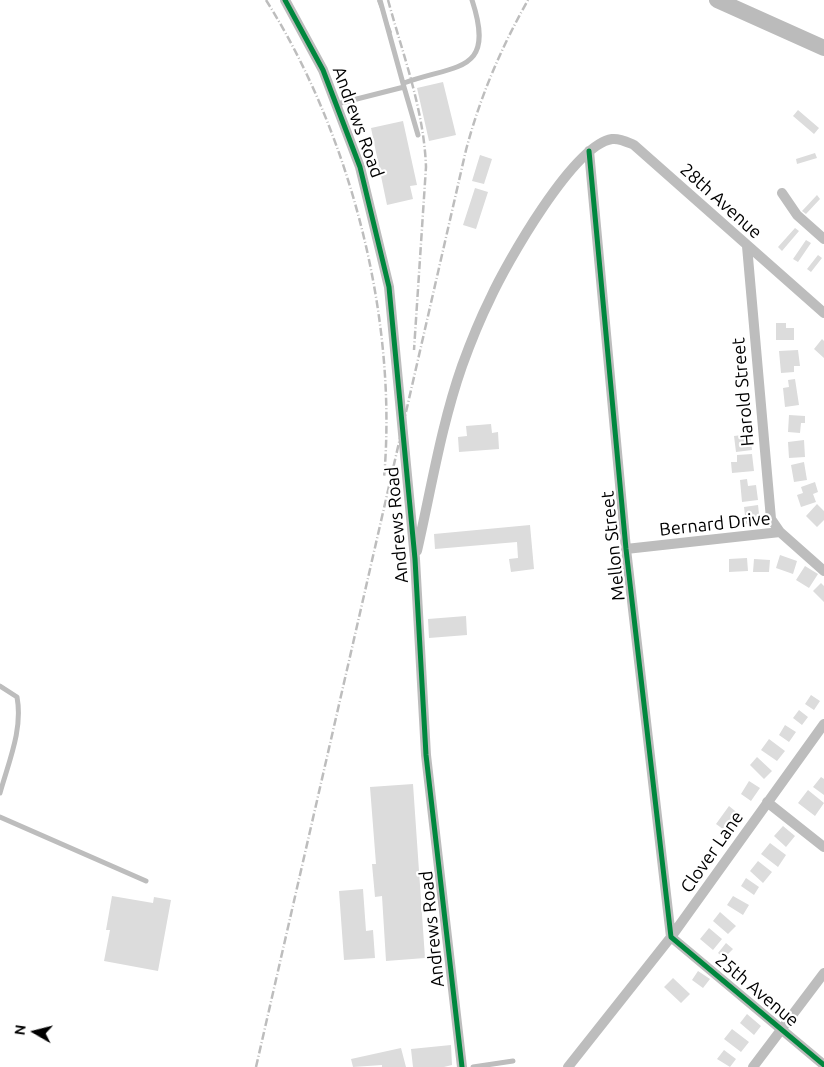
<!DOCTYPE html>
<html>
<head>
<meta charset="utf-8">
<style>
  body { margin:0 }
  #map { position:relative; width:824px; height:1067px; overflow:hidden; background:#fff; font-family:Ubuntu,sans-serif }
  canvas { display:block }
  .north { position:absolute; left:10px; top:1007px; width:50px; height:50px; -webkit-text-stroke:4px #fff; paint-order:stroke; rotate:278deg; font-size:14px; font-weight:700; line-height:20px; text-align:center; color:#000 }
  .north::after { content:''; display:block; margin:auto; width:18px; height:22px; background:#000; clip-path:polygon(50% 0,100% 100%,50% 72%,0 100%) }
</style>
</head>
<body>
<div id="map">
<canvas width="824" height="1067"></canvas>
<div class="north">N</div>
</div>
<script>
const g = document.querySelector('canvas').getContext('2d');
g.lineJoin = 'round';
function trace(path, color, width, dash) { g.strokeStyle = color; g.lineWidth = width; g.lineCap = dash ? 'butt' : 'round'; g.setLineDash(dash || []); g.stroke(path); }
function paint(path, color) { g.fillStyle = color; g.fill(path, 'evenodd'); }
function drawText(font, color, halo, rows, align = 'center') {
  g.font = font + ' Ubuntu,sans-serif'; g.lineWidth = 4.5; g.setLineDash([]); g.textBaseline = 'middle'; g.strokeStyle = halo; g.fillStyle = color; for (const [text, x, y, turn = 0] of rows) {
    g.save(); g.translate(x, y); g.rotate((+turn || 0) * Math.PI / 180); g.textAlign = isNaN(turn) ? turn : align; if (halo) g.strokeText(text, 0, 0); g.fillText(text, 0, 0); g.restore();
  }
}
trace(new Path2D(`
  M717 0 824 48`), '#bbb', 16);
paint(new Path2D(`
  M443 82 456 135 429 141 417 88Z
  M798 110 819 128 814 134 793 116Z
  M403 121 417 185 410 186 413 199 387 205 371 128Z
  M815 153 817 158 797 164 796 159Z
  M480 155 492 159 484 184 472 181Z
  M475 188 488 192 476 229 463 225Z
  M817 195 820 199 806 214 802 211Z
  M795 228 799 231 782 251 778 247Z
  M806 240 811 243 798 262 793 259Z
  M818 255 822 258 811 272 807 269Z
  M776 323H786V328H794V340H776Z
  M822 339 824 341V358L814 349Z
  M798 350 800 366H794V372L781 373 779 351Z
  M795 379 799 405 785 407 783 388 789 387 788 380Z
  M789 415 805 416V423H801L800 433 788 432Z
  M491 424 492 433 498 432 499 449 459 452 458 437 467 436 466 426Z
  M750 434 752 450 736 452 734 436Z
  M804 440 805 457 789 458 788 442Z
  M752 454 754 471 732 473 731 462H737V455Z
  M804 462 807 480 794 482 791 465Z
  M747 479 748 486 756 485 758 500 742 502 740 480Z
  M815 482 818 492 813 494 816 502 801 507 797 495 803 493 801 487Z
  M817 504 824 511V520L817 527 806 516Z
  M758 505 760 523 746 524 744 507Z
  M530 525 534 569 511 572 509 559 518 558 517 542 435 549 434 534Z
  M780 555 797 561 793 574 776 568Z
  M747 558 748 571 729 572V559Z
  M754 559 770 560 769 572H753Z
  M805 566 818 574 809 588 796 580Z
  M821 583 824 586V602L813 591Z
  M466 616 467 635 429 638 428 619Z
  M811 695 820 701 814 710 805 704Z
  M799 710 808 717 802 725 793 718Z
  M785 725 796 732 789 742 779 735Z
  M769 739 785 751 777 761 761 750Z
  M757 757 772 771 764 779 750 765Z
  M821 777 824 779V795L813 787Z
  M749 781 760 788 751 801 741 794Z
  M413 784 425 958 386 961 382 896 375 897 372 864H376L370 787Z
  M808 790 824 803 815 816 798 803Z
  M729 806 740 815 727 832 716 824Z
  M783 826 795 836 786 847 774 836Z
  M770 843 786 855 778 867 761 854Z
  M758 861 772 872 763 883 750 871Z
  M746 878 759 887 754 895 741 886Z
  M363 889 366 931 373 930 375 958 344 960 339 891Z
  M112 896 153 903 154 897 171 900 158 971 104 961 110 930H106Z
  M733 896 749 905 743 915 727 905Z
  M720 912 736 926 728 934 713 921Z
  M709 928 722 939 713 950 700 939Z
  M726 943 733 949 724 958 718 953Z
  M698 971 710 979 703 988 692 980Z
  M673 978 690 994 681 1003 664 987Z
  M747 1014 761 1026 754 1035 740 1023Z
  M732 1029 749 1042 741 1052 724 1039Z
  M451 1045 452 1065 444 1067H413L411 1049Z
  M401 1048 406 1067H382V1065L353 1067 351 1059Z
  M724 1050 736 1059 730 1067 717 1059Z`), '#dcdcdc');
trace(new Path2D(`
  M404 83C457 64 496 73 472 0
  M404 87 418 135
  M337 104 404 87 380 0
  M0 686 17 697C23 729 9 761 0 793
  M0 817 146 881
  M473 1067 513 1061`), '#bdbdbd', 5);
trace(new Path2D(`
  M285 0 323 70 360 167 389 287 415 559 426 755 462 1067
  M589 151 626 549 671 937 824 1065
  M782 193 797 215 824 239
  M747 246 771 519 780 532
  M626 549 780 532 824 571
  M417 551C431 490 441 426 462 366 470 344 479 321 490 299 506 264 573 145 612 139 620 138 627 142 634 145L824 313
  M767 802 824 847
  M568 1067 671 937 824 724
  M753 1067 824 973`), '#bdbdbd', 10);
trace(new Path2D(`
  M266 0C351 135 398 319 384 478
  M378 0 391 33
  M388 0C403 55 424 110 426 167L414 350
  M256 1067 466 150C480 97 501 48 528 0`), '#bdbdbd', 2.5, [8, 2.5, 1, 2.5]);
trace(new Path2D(`
  M285 0 323 70 360 167 389 287 415 559 426 755 462 1067
  M589 151 626 549 671 937 824 1065`), '#00873e', 5);
drawText('18px', '#000', '#fff', [
  ["Andrews Road",358,122,70],
  ["28th Avenue",721,201,42],
  ["Harold Street",743,392,-95],
  ["Bernard Drive",715,524,-6],
  ["Andrews Road",397,525,-95],
  ["Mellon Street",613,546,-96],
  ["Clover Lane",712,852,-55],
  ["Andrews Road",432,929,-96],
  ["25th Avenue",757,990,40]
]);
</script>
</body>
</html>
